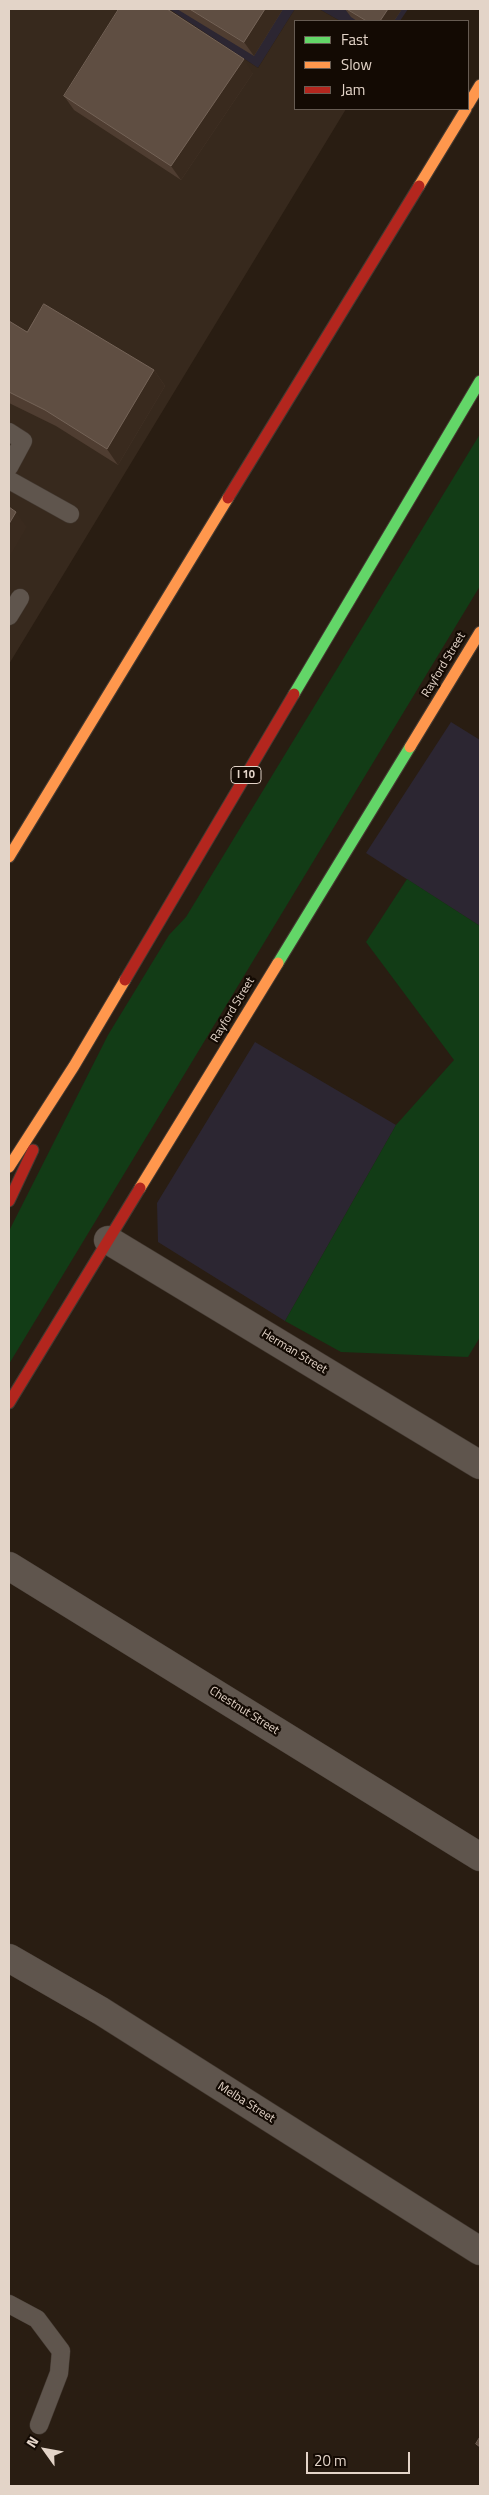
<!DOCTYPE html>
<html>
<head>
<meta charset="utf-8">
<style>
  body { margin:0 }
  #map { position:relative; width:489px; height:2495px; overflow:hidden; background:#291d12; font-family:"Titillium Web",sans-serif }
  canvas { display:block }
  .frame { position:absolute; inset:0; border:10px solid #e3d4c8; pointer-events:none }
  .legend { position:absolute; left:294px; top:20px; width:175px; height:90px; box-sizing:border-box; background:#130a03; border:1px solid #665b52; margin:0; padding:6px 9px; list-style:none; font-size:15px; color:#e3d4c8 }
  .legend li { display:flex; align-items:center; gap:10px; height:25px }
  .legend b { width:25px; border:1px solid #665b52 }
  .north { position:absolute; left:20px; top:2425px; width:50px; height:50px; -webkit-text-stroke:4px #130a03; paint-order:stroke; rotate:302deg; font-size:14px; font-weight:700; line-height:20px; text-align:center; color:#e3d4c8 }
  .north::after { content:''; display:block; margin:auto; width:18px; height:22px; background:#e3d4c8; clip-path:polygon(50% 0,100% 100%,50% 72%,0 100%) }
  .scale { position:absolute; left:306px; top:2452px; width:104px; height:22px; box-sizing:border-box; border:2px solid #e3d4c8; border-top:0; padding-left:6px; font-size:15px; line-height:18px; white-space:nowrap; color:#e3d4c8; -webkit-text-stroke:4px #130a03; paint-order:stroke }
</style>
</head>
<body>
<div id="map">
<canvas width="489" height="2495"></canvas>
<div class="frame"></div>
<ul class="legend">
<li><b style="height:6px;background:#63d668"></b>Fast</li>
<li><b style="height:6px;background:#ff974d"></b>Slow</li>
<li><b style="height:6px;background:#b3261e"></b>Jam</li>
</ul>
<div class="north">N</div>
<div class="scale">20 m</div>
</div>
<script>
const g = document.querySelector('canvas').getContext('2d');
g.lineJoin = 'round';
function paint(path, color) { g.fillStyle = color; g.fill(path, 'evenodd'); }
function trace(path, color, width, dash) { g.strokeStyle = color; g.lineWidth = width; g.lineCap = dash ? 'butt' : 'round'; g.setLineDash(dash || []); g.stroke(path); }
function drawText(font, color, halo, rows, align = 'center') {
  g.font = font + ' "Titillium Web",sans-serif'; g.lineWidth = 4.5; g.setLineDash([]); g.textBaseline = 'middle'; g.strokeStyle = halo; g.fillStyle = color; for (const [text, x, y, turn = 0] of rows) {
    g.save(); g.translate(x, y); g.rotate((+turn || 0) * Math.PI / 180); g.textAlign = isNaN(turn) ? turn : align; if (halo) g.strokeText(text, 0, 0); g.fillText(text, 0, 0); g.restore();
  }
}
paint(new Path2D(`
  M169 9H295L258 68Z
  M319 9H408L400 21H340Z
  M451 722 480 740V926L366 853Z
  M255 1042 396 1125 285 1321 158 1242 157 1203Z`), '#2c2632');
paint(new Path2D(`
  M9 9H169L258 68 295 9H319L340 21H295V109H346L9 664Z`), '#37291d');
paint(new Path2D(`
  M480 434V586L9 1364V1231L108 1035 169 935 186 917Z
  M407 879 480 926V1337L468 1357 341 1352 285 1321 396 1125 454 1060 366 942Z`), '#123c16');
const lane = new Path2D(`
  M9 432 23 441 9 467
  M9 480 70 514
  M9 616 20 598
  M9 2304 37 2319 61 2351 59 2373 39 2425`);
const street = new Path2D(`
  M108 1240 480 1465
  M9 1566 480 1857
  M9 1958 101 2011 480 2251`);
const fast = new Path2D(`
  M294 694 480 381
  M278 963 410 747`);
const slow = new Path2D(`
  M468 105 480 85
  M419 186 466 109
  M410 747 480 632
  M9 857 228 498
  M9 1167 74 1066 125 980
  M140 1188 278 963`);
const jam = new Path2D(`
  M228 498 419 186
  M125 980 294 694
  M9 1201 33 1150
  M9 1403 140 1188`);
trace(lane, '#443a32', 19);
trace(street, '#443a32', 29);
trace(fast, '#443a32', 13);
trace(slow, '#443a32', 13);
trace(jam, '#443a32', 13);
trace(lane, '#5f554d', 18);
trace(street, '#5f554d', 28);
trace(fast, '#63d668', 11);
trace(slow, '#ff974d', 11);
trace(jam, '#b3261e', 11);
paint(new Path2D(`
  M177 9H283L254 56Z
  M345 9H402L394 21H357L351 17Z
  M253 73 181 180 74 110 64 96Z
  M9 321 27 332 154 370 165 386 118 465 56 426 9 403Z`), '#4f3d31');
paint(new Path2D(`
  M265 9H283L254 56 244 42Z
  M388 9H402L394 21H380Z
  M244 59 253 73 181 180 171 166Z
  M154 370 165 386 118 465 107 449Z
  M16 512 27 527 9 558V524Z`), '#392a1e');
const building = new Path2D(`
  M119 9H167L244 59 171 166 64 96Z
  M190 9H265L244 42Z
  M347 9H388L380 21H367Z
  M44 304 154 370 107 449 45 410 9 392V321L27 332Z
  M9 507 16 512 9 524Z
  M480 2437V2447L476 2444Z`);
paint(building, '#5f4e42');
trace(building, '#746357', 1);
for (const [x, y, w] of [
  [246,775,30]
]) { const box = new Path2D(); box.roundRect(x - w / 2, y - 8.5, w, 17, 4); g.fillStyle = '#130a03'; g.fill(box); trace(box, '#e3d4c8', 1); }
drawText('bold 11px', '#e3d4c8', null, [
  ["I 10",246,775]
]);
drawText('12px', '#e3d4c8', '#130a03', [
  ["Rayford Street",444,665,-59],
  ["Rayford Street",233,1010,-59],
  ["Herman Street",294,1352,31],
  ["Chestnut Street",244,1711,32],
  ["Melba Street",246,2103,32]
]);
</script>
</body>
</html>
